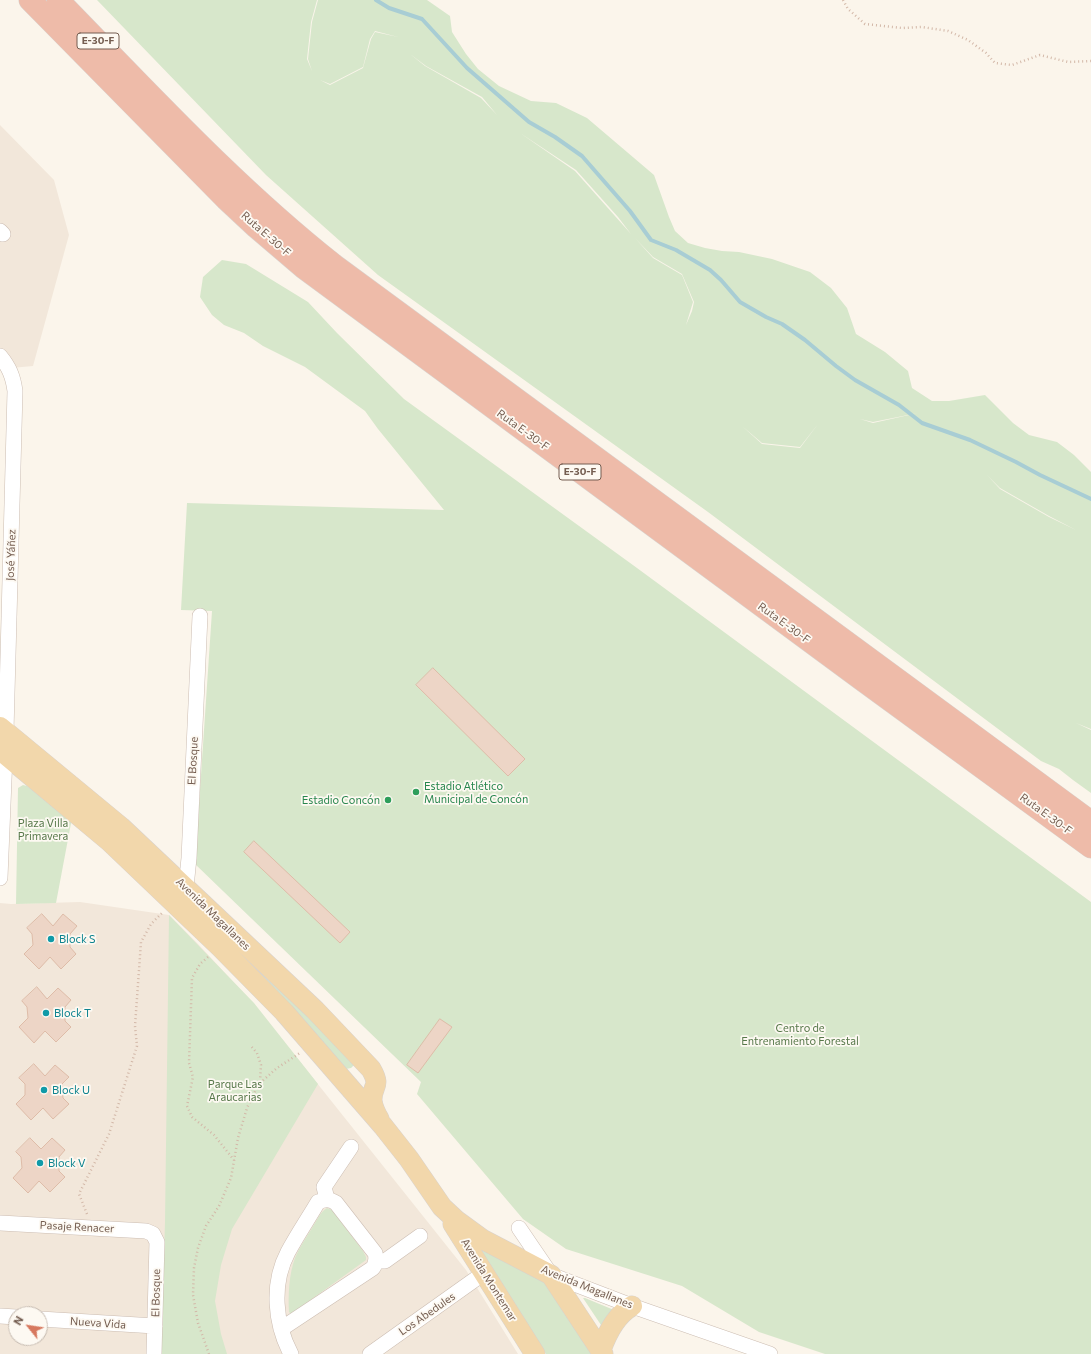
<!DOCTYPE html>
<html>
<head>
<meta charset="utf-8">
<style>
  body { margin:0 }
  #map { position:relative; width:1091px; height:1354px; overflow:hidden; background:#fbf5eb; font-family:Commissioner,sans-serif }
  canvas { display:block }
  .north { position:absolute; left:8px; top:1306px; width:40px; height:40px; box-sizing:border-box; background:#fdf9f2; border:1px solid #c6bbb1; border-radius:50%; rotate:300deg; font-size:11px; font-weight:700; line-height:16px; text-align:center; color:#745d50 }
  .north::after { content:''; display:block; margin:auto; width:14px; height:18px; background:#d7785e; clip-path:polygon(50% 0,100% 100%,50% 72%,0 100%) }
</style>
</head>
<body>
<div id="map">
<canvas width="1091" height="1354"></canvas>
<div class="north">N</div>
</div>
<script>
const g = document.querySelector('canvas').getContext('2d');
g.lineJoin = 'round';
function paint(path, color) { g.fillStyle = color; g.fill(path, 'evenodd'); }
function trace(path, color, width, dash) { g.strokeStyle = color; g.lineWidth = width; g.lineCap = dash ? 'butt' : 'round'; g.setLineDash(dash || []); g.stroke(path); }
function drawText(font, color, halo, rows, align = 'center') {
  g.font = font + ' Commissioner,sans-serif'; g.lineWidth = 3.5; g.setLineDash([]); g.textBaseline = 'middle'; g.strokeStyle = halo; g.fillStyle = color; for (const [text, x, y, turn = 0] of rows) {
    g.save(); g.translate(x, y); g.rotate((+turn || 0) * Math.PI / 180); g.textAlign = isNaN(turn) ? turn : align; if (halo) g.strokeText(text, 0, 0); g.fillText(text, 0, 0); g.restore();
  }
}
paint(new Path2D(`
  M0 125 54 180 69 235 33 366 0 369Z
  M80 902 169 915 198 944 254 1004 466 1270 518 1354H0V903L11 904ZM16 1314H40V1338H16Z`), '#f2e7da');
paint(new Path2D(`
  M97 0H317L311 22 307 59 312 71 308 59 312 22 318 0H427L450 16 452 32 466 54 478 69 499 86 531 101 556 103 587 118 654 175 669 217 675 231 688 243 705 248 722 251 739 252 772 259 810 272 831 288 847 308 856 334 885 352 908 371 912 388 932 401H949L985 395 1013 423 1029 435 1057 442 1074 455 1091 472V729L1076 723 1091 730V793L1073 780 1059 769 1058 758 1059 769 1041 761 708 512 378 275 266 175ZM375 31 398 37 410 54 426 66 482 97 497 115 481 98 425 66 410 54 398 37 375 32 371 39 363 68 330 85 320 80 330 84 363 67 370 39ZM520 133 576 170 618 217 631 234 575 171ZM635 238 653 257 682 274 694 302 692 311 686 325 693 302 682 275 653 258ZM918 413 944 439 918 413 873 423 860 419 873 422ZM848 416 827 418 818 424 800 448 762 444 742 426 762 443 800 447 818 424 827 418 848 416 854 418ZM965 459 987 475 1000 488 1049 516 1076 530 1049 517 1000 489 987 475Z
  M222 260 246 264 308 302 337 333 404 399 637 568 1091 902V1354H825L759 1332 682 1286 566 1249 523 1219 417 1094 421 1082 195 864 212 611 181 610 187 503 444 510 378 429 365 411 305 367 263 346 244 333 224 325 212 315 200 297 203 277Z
  M23 785 27 786 72 818 56 903 16 904 18 788Z
  M193 902 309 1011 354 1065 351 1068 346 1069Z
  M169 915 254 1003 318 1084 232 1229 221 1265 215 1301 221 1334 227 1354H161L165 1222Z
  M327 1208 332 1210 363 1251 366 1257V1260L291 1314 289 1312C288 1295 289 1274 295 1258 299 1248 306 1238 312 1228 316 1222 320 1212 327 1208Z
  M479 1249 544 1279 591 1354H546Z
  M583 1298H585L614 1310 601 1325Z`), '#d7e7cb');
trace(new Path2D(`
  M376 0 389 8 422 19 467 68 529 122 555 137 582 156 630 211 651 240 676 250 710 270 721 280 740 302 766 317 782 324 805 340 836 366 855 380 899 405 922 423 970 440 1016 462 1040 475 1091 499`), '#a8cdd4', 4);
const building = new Path2D(`
  M433 668 525 759 508 776 416 685Z
  M254 841 350 932 340 943 244 852Z
  M42 914 53 926 63 914 77 926 70 934V947L76 954 61 969 50 957 39 969 24 954 33 945 32 934 27 928Z
  M37 987 47 999 58 988 71 1000 65 1007V1021L71 1027 56 1042 45 1031 34 1043 19 1027 28 1018 27 1007 22 1001Z
  M440 1019 452 1027 418 1073 407 1065Z
  M34 1064 45 1076 55 1065 69 1077 62 1084 63 1098 69 1104 53 1119 43 1108 31 1120 16 1104 25 1095V1084L19 1078Z
  M30 1138 41 1149 52 1138 65 1150 59 1157V1171L65 1177 50 1192 39 1181 28 1193 13 1178 22 1168 21 1157 16 1152Z`);
paint(building, '#edd5c6');
trace(building, '#debca8', 1);
const minor = new Path2D(`
  M0 231 3 234
  M0 356C9 367 13 376 15 391L6 731 0 878
  M181 893 186 887 189 858 200 616
  M327 1199 324 1187 351 1147
  M0 1223 146 1231 153 1234 157 1242 154 1354
  M519 1228 551 1275 632 1306 770 1354
  M376 1261H385L420 1236
  M0 1316 16 1317
  M40 1319 155 1326
  M281 1329 373 1268C376 1263 377 1259 375 1253L336 1203C330 1199 325 1199 318 1202 308 1219 297 1235 288 1252 271 1284 275 1324 291 1354
  M370 1354 484 1273`);
const major = new Path2D(`
  M0 727 121 827 315 1010 371 1069C382 1088 371 1085 372 1101 373 1108 376 1114 379 1119
  M0 750 109 841 220 947 284 1012 383 1126 409 1159 442 1207 456 1220 482 1239 551 1275 603 1354
  M453 1224 535 1354
  M601 1350C607 1333 616 1315 632 1306`);
const highway = new Path2D(`
  M30 0 226 199 256 227 304 268 861 679 1091 847
  M58 0C147 91 234 186 334 265L1091 822`);
trace(minor, '#ccbdb2', 16);
trace(major, '#d8d2ce', 21);
trace(highway, '#d8d2ce', 23);
trace(new Path2D(`
  M843 0 848 9 865 24 902 28 922 27 948 31 968 40 986 53 995 63 1012 65 1040 55 1068 62 1091 61
  M208 957 200 964 192 978 189 1063 193 1077 187 1106 192 1117 214 1135 234 1160
  M260 1083 277 1068 300 1053
  M87 1214 79 1194 109 1134 137 1046 135 1026 141 942 151 924 162 913
  M209 1354 198 1323 193 1295 194 1268 198 1248 206 1226 219 1206 231 1178 238 1138 247 1108 260 1081 261 1065 257 1053 250 1045`), '#d3b8a8', 2.5, [1, 3]);
trace(minor, '#fff', 15);
trace(major, '#f2d7ab', 20);
trace(highway, '#eebba9', 22);
for (const [x, y, r, color] of [
  [416,792,4,"#2e9e5b"],
  [388,800,4,"#2e9e5b"],
  [51,939,4,"#0f9aa8"],
  [46,1013,4,"#0f9aa8"],
  [44,1090,4,"#0f9aa8"],
  [40,1163,4,"#0f9aa8"]
]) { const dot = new Path2D(); dot.arc(x, y, r, 0, 2 * Math.PI); g.fillStyle = color; g.fill(dot); trace(dot, '#fdf9f2', 1.5); }
for (const [x, y, w] of [
  [98,41,42],
  [580,472,42]
]) { const box = new Path2D(); box.roundRect(x - w / 2, y - 8, w, 16, 3); g.fillStyle = '#fdf9f2'; g.fill(box); trace(box, '#745d50', 1); }
drawText('bold 10px', '#745d50', null, [
  ["E-30-F",98,41],
  ["E-30-F",580,472]
]);
drawText('11px', '#745d50', '#fdf9f2', [
  ["Ruta E-30-F",266,234,41],
  ["Ruta E-30-F",523,430,36],
  ["José Yáñez",11,555,-88],
  ["Ruta E-30-F",784,623,36],
  ["El Bosque",193,761,-87],
  ["Ruta E-30-F",1046,814,36],
  ["Avenida Magallanes",213,914,44],
  ["Pasaje Renacer",77,1227,3],
  ["Avenida Montemar",489,1280,58],
  ["Avenida Magallanes",587,1287,22],
  ["El Bosque",156,1293,-89],
  ["Los Abedules",427,1314,-35],
  ["Nueva Vida",98,1323,4]
]);
drawText('11px', '#27864d', '#fdf9f2', [
  ["Estadio Atlético",424,786],
  ["Municipal de Concón",424,799],
  ["Estadio Concón",380,800,"right"]
], 'left');
drawText('11px', '#57784a', '#fdf9f2', [
  ["Plaza Villa",43,823],
  ["Primavera",43,836],
  ["Centro de",800,1028],
  ["Entrenamiento Forestal",800,1041],
  ["Parque Las",235,1084],
  ["Araucarias",235,1097]
]);
drawText('11px', '#0d838f', '#fdf9f2', [
  ["Block S",59,939],
  ["Block T",54,1013],
  ["Block U",52,1090],
  ["Block V",48,1163]
], 'left');
</script>
</body>
</html>
